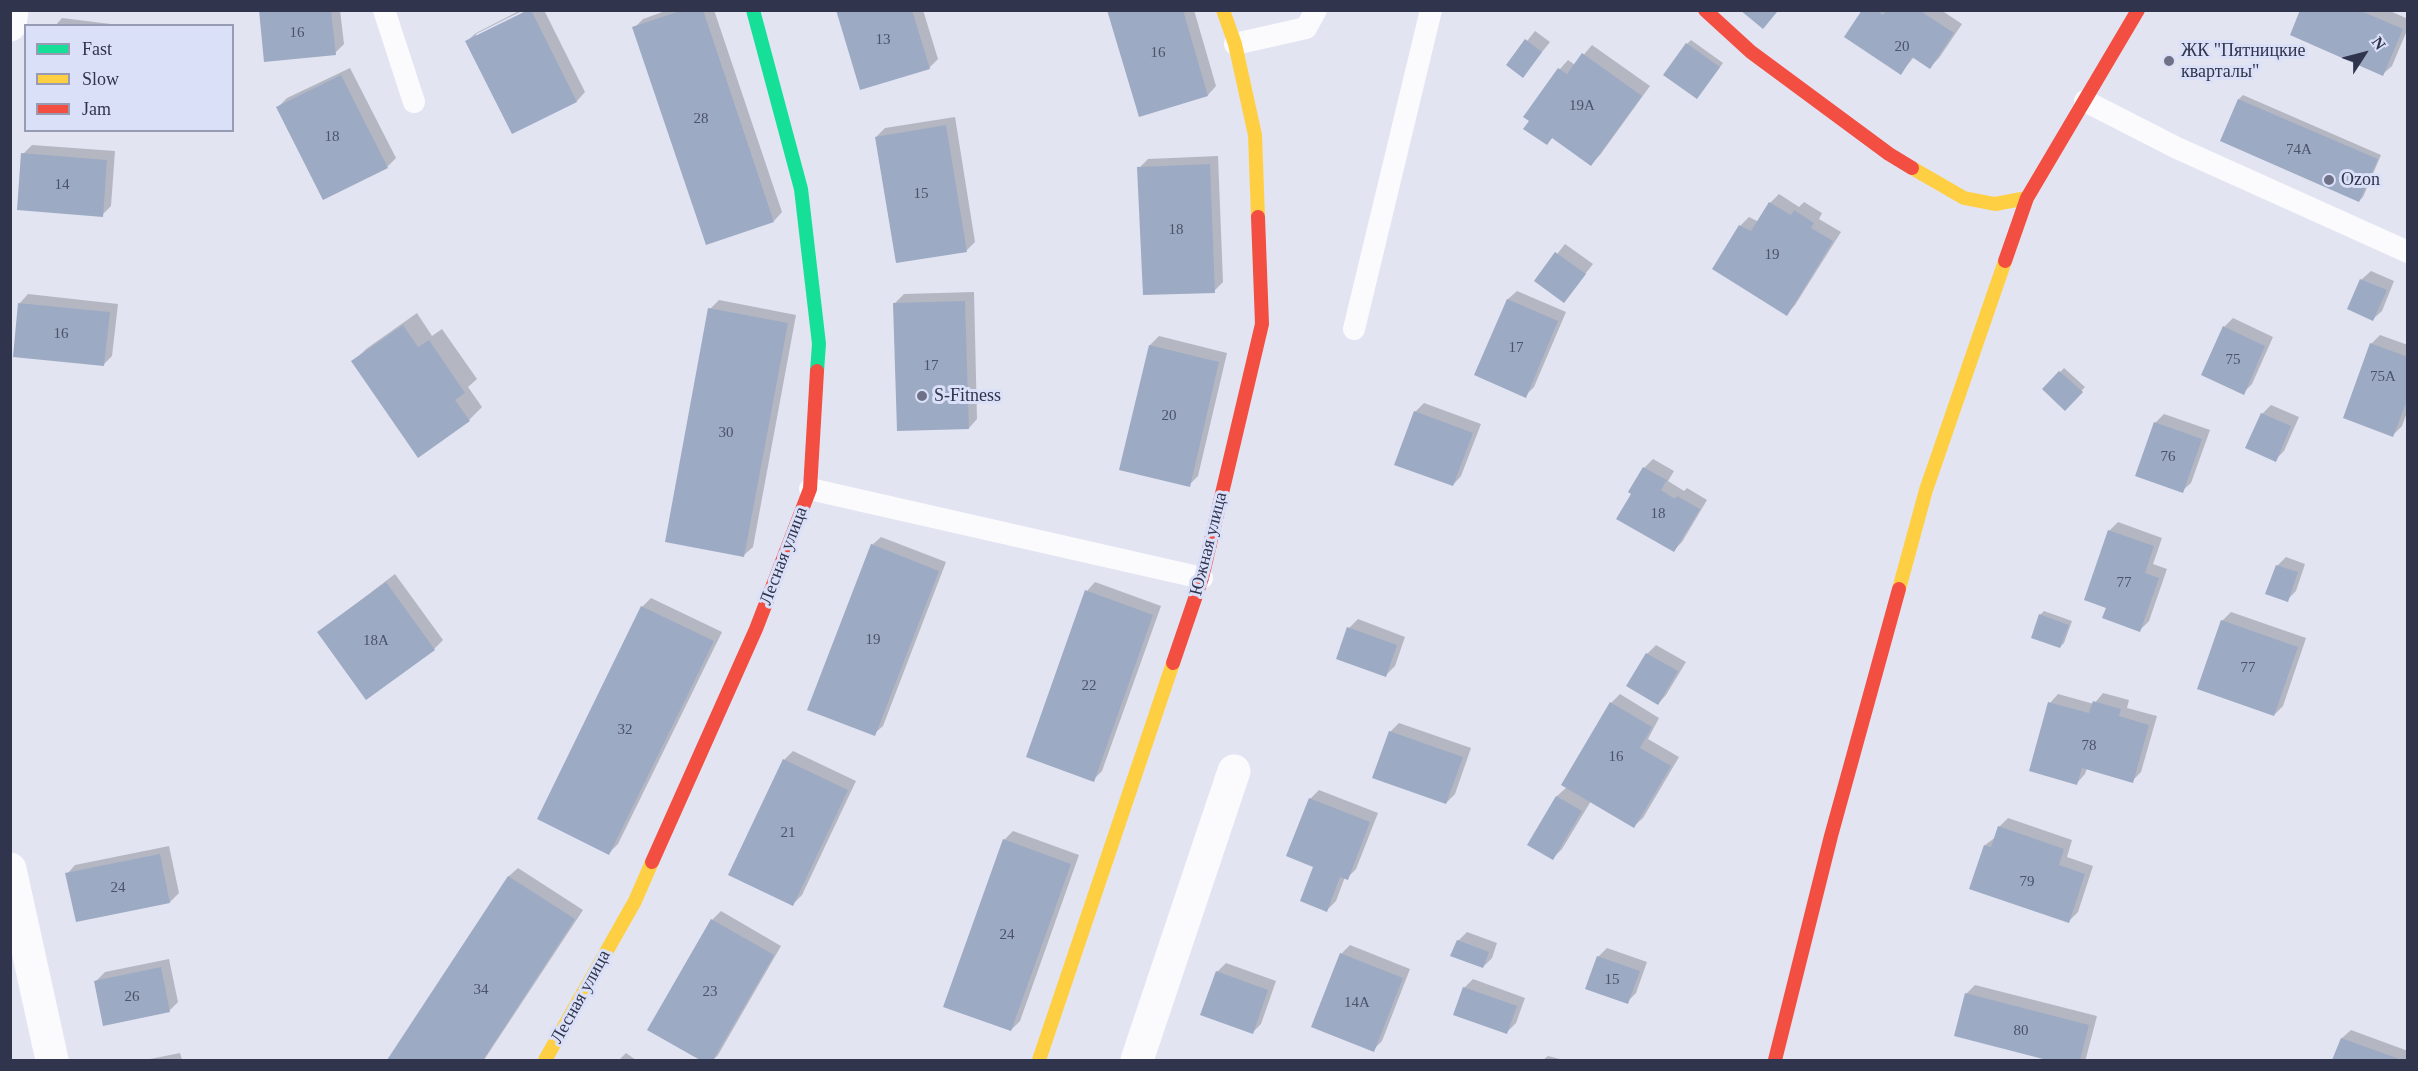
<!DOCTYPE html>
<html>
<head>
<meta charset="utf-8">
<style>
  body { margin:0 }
  #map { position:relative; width:2418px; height:1071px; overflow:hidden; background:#e2e4f2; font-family:Georgia,serif }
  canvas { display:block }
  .frame { position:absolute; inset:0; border:12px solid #31344d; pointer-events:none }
  .legend { position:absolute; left:24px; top:24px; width:210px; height:108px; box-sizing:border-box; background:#dbe0f9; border:2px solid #979bb4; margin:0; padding:8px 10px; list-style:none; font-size:18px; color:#31344d }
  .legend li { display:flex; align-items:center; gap:12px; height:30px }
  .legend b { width:30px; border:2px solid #979bb4 }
  .north { position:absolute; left:2334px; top:24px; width:60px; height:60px; -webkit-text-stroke:4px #dbe0f9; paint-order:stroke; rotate:54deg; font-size:16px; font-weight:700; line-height:24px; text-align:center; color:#31344d }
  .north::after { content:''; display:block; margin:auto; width:21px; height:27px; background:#31344d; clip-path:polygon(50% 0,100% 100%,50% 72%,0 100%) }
</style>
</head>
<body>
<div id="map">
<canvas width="2418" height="1071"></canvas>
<div class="frame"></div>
<ul class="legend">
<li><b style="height:8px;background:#16e098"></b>Fast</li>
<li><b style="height:8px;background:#ffcf43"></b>Slow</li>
<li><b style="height:8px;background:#f24e42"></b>Jam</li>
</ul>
<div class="north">N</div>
</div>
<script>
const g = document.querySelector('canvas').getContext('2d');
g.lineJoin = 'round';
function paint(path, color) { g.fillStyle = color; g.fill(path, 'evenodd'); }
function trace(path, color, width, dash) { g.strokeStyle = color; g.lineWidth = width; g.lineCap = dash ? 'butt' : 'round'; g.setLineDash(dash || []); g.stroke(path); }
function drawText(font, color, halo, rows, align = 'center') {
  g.font = font + ' Georgia,serif'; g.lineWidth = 6; g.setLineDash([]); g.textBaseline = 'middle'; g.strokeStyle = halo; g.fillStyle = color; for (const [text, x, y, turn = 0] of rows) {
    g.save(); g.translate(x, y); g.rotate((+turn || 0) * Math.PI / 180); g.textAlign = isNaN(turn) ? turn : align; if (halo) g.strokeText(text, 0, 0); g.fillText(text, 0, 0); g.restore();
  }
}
paint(new Path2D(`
  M260 10H340L344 44 335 53Z
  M521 10H524L476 34V38L531 10H544L585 92 577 101 513 132 467 41 476 33Z
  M668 10H714L782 212 774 221 634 28 643 19Z
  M838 10H923L938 59 929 68Z
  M1109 10H1194L1216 86 1208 95Z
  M1863 10H1941L1962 24 1939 58 1930 67 1914 57 1901 73Z
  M2302 10H2388L2408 19V28L2392 66 2383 74Z
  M62 18 127 26H55Z
  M1535 31 1550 42 1523 76 1508 65Z
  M1691 40 1723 63 1701 93 1687 44Z
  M1592 45 1650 86 1600 155 1591 164 1553 137 1547 143 1531 121 1525 117 1560 69 1568 60 1575 65Z
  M350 68 396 158 387 167 278 107 287 98Z
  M2243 95 2381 155 2363 197 2359 201 2222 141 2239 99Z
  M955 117 975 242 967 250 876 137 885 128Z
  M32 145 115 151 111 206 102 215 23 154Z
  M1218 156 1223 282 1214 291 1139 168 1148 159Z
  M1779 194 1799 207 1804 202 1822 213 1819 219 1841 232 1795 305 1787 314 1714 269 1741 225 1749 217 1759 222 1770 203Z
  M1565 244 1593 264 1564 301 1536 281Z
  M2371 271 2394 281 2382 311 2373 319 2349 309 2362 279Z
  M1517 291 1566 312 1534 387 1525 396 1476 374 1508 299Z
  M974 292 977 419 969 428 895 303 904 294Z
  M28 294 118 304 112 356 103 365 20 303Z
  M719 300 796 315 753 547 744 555 710 309Z
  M417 313 432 336 442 329 477 379 468 387 482 407 469 420 418 456 353 362 366 349Z
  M2233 318 2273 337 2252 384 2243 393 2224 327Z
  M2380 335 2408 345V410L2402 426 2393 435 2371 344Z
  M1159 336 1227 353 1198 476 1189 485 1121 469 1150 345Z
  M2064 368 2085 387 2065 409 2044 389Z
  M1424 403 1481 424 1461 476 1453 485 1415 412Z
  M2271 405 2299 417 2284 451 2275 460 2262 414Z
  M2164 414 2210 430 2191 483 2182 491 2155 423Z
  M1653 459 1674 471 1668 481 1684 491 1687 488 1707 500 1682 542 1674 550 1633 493 1644 468Z
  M2118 522 2162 538 2153 564 2167 569 2149 621 2140 630 2108 607 2109 531Z
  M881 537 946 562 883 726 874 734 872 545Z
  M2286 557 2305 564 2296 591 2287 600 2277 566Z
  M395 574 443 640 434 649 319 632Z
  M1095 582 1161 606 1102 771 1093 780 1087 591Z
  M651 598 722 632 618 844 609 853 539 818 642 607Z
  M2044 611 2072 621 2064 643 2060 647 2040 615Z
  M2231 612 2306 638 2283 706 2274 715 2222 621Z
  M1358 619 1405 637 1395 666 1386 675 1349 628Z
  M1656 645 1686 662 1666 695 1658 704 1629 686 1647 654Z
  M2103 693 2129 700 2127 708 2157 716 2141 772 2132 781 2087 768 2085 774 2077 783 2050 703 2058 694 2094 704Z
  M1620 694 1659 718 1648 739 1679 757 1643 818 1634 826 1591 801 1562 849 1553 858 1529 844 1557 796 1567 787 1611 703Z
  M1399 723 1471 748 1455 794 1446 803 1390 732Z
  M793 751 856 781 802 895 793 904 784 760Z
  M1319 790 1378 813 1356 869 1347 878 1345 877 1336 901 1327 910 1315 866 1310 799Z
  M2008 818 2072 840 2067 857 2093 866 2078 912 2069 921 1985 845 1996 837 1999 827Z
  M1013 831 1079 855 1020 1021 1011 1030 1004 840Z
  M169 846 179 893 170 902 67 874 75 865Z
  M518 868 583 910 484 1060H388L509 876Z
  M721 911 781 946 718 1055 713 1060H703L649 1029 712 920Z
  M1467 932 1497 943 1492 958 1483 967 1458 941Z
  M1350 945 1410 969 1382 1041 1373 1050 1341 954Z
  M1607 948 1647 962 1636 993 1627 1002 1598 957Z
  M169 959 178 1002 169 1011 96 981 105 972Z
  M1226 963 1276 981 1261 1024 1252 1033 1217 972Z
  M1473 979 1525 998 1516 1023 1507 1032 1464 988Z
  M1975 985 2097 1016 2086 1058 2084 1060H2053L1955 1035 1966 994Z
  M2351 1030 2408 1051V1060H2334L2342 1038Z
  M180 1053 182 1060H145Z
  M626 1053 636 1060H619Z
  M1548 1056 1564 1060H1543Z`), '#0003');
paint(new Path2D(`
  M259 10H331L336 55 264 62Z
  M528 10H531L577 102 512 134 465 41Z
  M683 10H703L774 222 706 245 632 27Z
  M836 10H912L930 69 860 90Z
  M1107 10H1183L1208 96 1139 117Z
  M1740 10H1776L1777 12 1763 29Z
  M1862 10H1876L1883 15 1887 10H1919L1954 33 1930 69 1912 57 1901 75 1844 37Z
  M2300 10H2359L2403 29 2383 76 2290 35Z
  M1525 39 1542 52 1523 78 1506 65Z
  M1686 43 1720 67 1697 99 1663 75Z
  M1582 53 1642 96 1591 166 1552 138 1547 145 1523 129 1529 121 1523 117 1558 68 1567 74Z
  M341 75 388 168 323 200 276 107Z
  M2238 99 2378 159 2359 202 2220 141Z
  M946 125 967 252 896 263 875 137Z
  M21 153 107 160 103 217 17 210Z
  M1210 164 1215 293 1143 295 1137 167Z
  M1769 202 1791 215 1794 210 1814 223 1811 228 1833 241 1787 316 1712 269 1739 225 1751 231Z
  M1555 252 1586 274 1564 303 1534 281Z
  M2360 279 2387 290 2373 321 2347 309Z
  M1507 299 1558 321 1526 398 1474 375Z
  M965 301 969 429 897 431 893 303Z
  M18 303 110 312 104 366 13 357Z
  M708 308 788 323 744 557 665 542Z
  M403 325 418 347 429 340 465 393 455 400 470 421 418 458 351 361Z
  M2223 326 2265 346 2244 395 2201 375Z
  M2370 343 2408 357V398L2393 437 2343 418Z
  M1149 345 1219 362 1190 487 1119 470Z
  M2059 371 2083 392 2065 411 2042 389Z
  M1414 411 1473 433 1453 486 1394 465Z
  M2261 413 2291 426 2276 462 2245 448Z
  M2154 422 2202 439 2183 493 2135 476Z
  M1643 467 1667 480 1661 490 1675 499 1677 496 1700 509 1674 552 1616 519 1631 494 1628 492Z
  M2108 530 2154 546 2145 573 2159 578 2140 632 2102 618 2106 608 2084 600Z
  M871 544 939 571 875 736 807 710Z
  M2276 565 2298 572 2288 602 2265 594Z
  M386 582 435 650 366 700 317 632Z
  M1085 590 1153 615 1094 782 1026 757Z
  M641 606 714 641 609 855 537 819Z
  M2039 614 2069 625 2060 648 2031 638Z
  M2221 620 2298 647 2274 716 2197 689Z
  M1347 627 1397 645 1386 677 1336 659Z
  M1646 653 1678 671 1658 705 1626 686Z
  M2093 701 2121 709 2119 716 2149 725 2133 783 2082 768 2077 785 2029 771 2048 702 2089 713Z
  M1610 702 1652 727 1640 748 1671 766 1634 828 1561 785Z
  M1389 731 1463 757 1446 804 1372 778Z
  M783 759 848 790 793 906 728 875Z
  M1556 796 1582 811 1553 860 1527 845Z
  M1309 798 1370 822 1348 880 1340 877 1327 912 1300 901 1313 867 1286 856Z
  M1998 826 2064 849 2059 865 2085 874 2069 923 1969 889 1984 845 1991 847Z
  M1003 839 1071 864 1011 1031 943 1007Z
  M160 854 170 903 76 922 65 873Z
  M508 876 575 919 483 1060H387Z
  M711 919 774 955 713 1060H700L647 1030Z
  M1457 940 1489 952 1483 968 1450 956Z
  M1340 953 1403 978 1374 1052 1311 1027Z
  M1597 956 1640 971 1628 1004 1585 989Z
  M161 967 170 1012 103 1026 94 981Z
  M1216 971 1268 990 1253 1034 1200 1015Z
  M1463 987 1517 1006 1507 1034 1453 1015Z
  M1965 993 2089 1025 2080 1060H2047L1954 1036Z
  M2341 1038 2402 1060H2332Z`), '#9caac3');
trace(new Path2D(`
  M384 10 414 102
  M1235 44 1306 28 1316 10
  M2085 101 2177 148 2408 252
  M1354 329 1431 10
  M810 489 1202 578`), '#fbfbfd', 22);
trace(new Path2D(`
  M10 25 12 10
  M10 869 52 1060
  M1137 1060 1234 771`), '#fbfbfd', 33);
trace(new Path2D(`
  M753 10 801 189 819 344 817 371`), '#16e098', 14);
trace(new Path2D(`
  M1223 10 1235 44 1255 135 1258 217
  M1912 168 1964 198 1995 204 2027 198
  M1899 589 1926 490 2005 261
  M545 1060 635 901 652 862
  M1039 1060 1173 663`), '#ffcf43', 14);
trace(new Path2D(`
  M1705 10 1751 52 1889 154 1912 168
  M2005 261 2027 198 2138 10
  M1173 663 1202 578 1262 324 1258 217
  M652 862 756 629 810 489 817 371
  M1775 1060 1831 836 1899 589`), '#f24e42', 14);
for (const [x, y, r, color] of [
  [2169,61,6,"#6f7287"],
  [2329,180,6,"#6f7287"],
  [922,396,6,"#6f7287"]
]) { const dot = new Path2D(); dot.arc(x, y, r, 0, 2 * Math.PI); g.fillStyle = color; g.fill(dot); trace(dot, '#dbe0f9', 2); }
drawText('15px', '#4c526a', null, [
  ["16",297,33],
  ["13",883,40],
  ["20",1902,47],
  ["16",1158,53],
  ["19А",1582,106],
  ["28",701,119],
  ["18",332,137],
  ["74А",2299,150],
  ["14",62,185],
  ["15",921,194],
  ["18",1176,230],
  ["19",1772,255],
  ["16",61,334],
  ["17",1516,348],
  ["75",2233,360],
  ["17",931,366],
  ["75А",2383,377],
  ["20",1169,416],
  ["30",726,433],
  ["76",2168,457],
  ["18",1658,514],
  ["77",2124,583],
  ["19",873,640],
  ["18А",376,641],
  ["77",2248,668],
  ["22",1089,686],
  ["32",625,730],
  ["78",2089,746],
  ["16",1616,757],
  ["21",788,833],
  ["79",2027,882],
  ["24",118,888],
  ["24",1007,935],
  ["15",1612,980],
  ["34",481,990],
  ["23",710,992],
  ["26",132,997],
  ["14А",1357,1003],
  ["80",2021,1031]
]);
drawText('18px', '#31344d', '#dbe0f9', [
  ["ЖК \"Пятницкие",2181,51],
  ["кварталы\"",2181,72],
  ["Ozon",2341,180],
  ["S-Fitness",934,396]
], 'left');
drawText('18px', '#31344d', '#dbe0f9', [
  ["Южная улица",1209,544,-76],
  ["Лесная улица",784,556,-69],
  ["Лесная улица",581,997,-61]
]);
</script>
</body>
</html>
